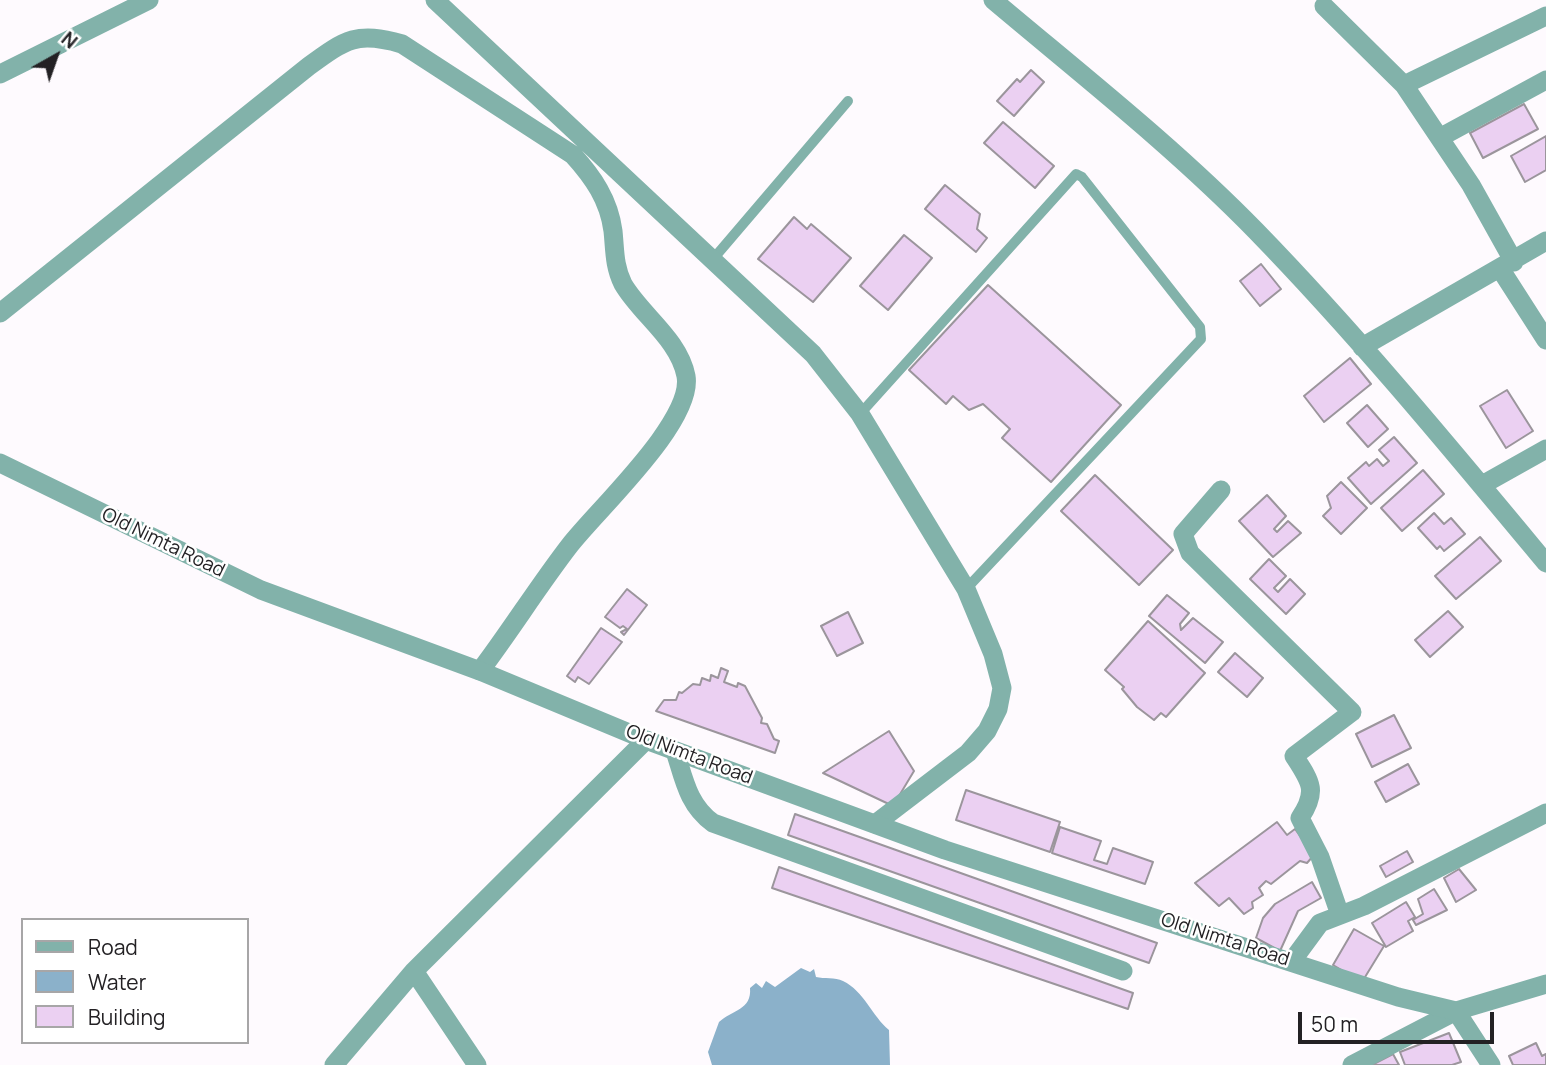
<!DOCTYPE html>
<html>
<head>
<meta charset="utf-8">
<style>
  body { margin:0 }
  #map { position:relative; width:1546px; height:1065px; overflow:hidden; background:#fefafe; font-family:Manrope,sans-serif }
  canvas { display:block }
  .legend { position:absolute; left:21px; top:918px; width:228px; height:126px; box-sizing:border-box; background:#fff; border:2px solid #a7a6a7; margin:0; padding:9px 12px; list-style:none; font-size:21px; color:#232124 }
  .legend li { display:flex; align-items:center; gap:14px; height:35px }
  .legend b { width:35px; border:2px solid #a7a6a7 }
  .north { position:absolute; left:21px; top:21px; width:70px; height:70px; -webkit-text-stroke:5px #fff; paint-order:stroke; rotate:40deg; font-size:19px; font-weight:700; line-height:28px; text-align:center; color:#232124 }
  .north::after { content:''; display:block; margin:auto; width:24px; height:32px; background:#232124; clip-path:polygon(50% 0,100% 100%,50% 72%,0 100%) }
  .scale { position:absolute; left:1298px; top:1012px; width:196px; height:32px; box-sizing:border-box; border:4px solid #232124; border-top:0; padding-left:9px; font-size:21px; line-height:24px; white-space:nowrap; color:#232124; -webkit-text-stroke:5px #fff; paint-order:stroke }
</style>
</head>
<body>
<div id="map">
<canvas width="1546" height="1065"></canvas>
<ul class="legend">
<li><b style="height:9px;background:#82b2aa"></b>Road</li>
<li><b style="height:19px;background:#8bb1ca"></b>Water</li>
<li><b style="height:19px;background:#ebd0f2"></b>Building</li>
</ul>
<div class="north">N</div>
<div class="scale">50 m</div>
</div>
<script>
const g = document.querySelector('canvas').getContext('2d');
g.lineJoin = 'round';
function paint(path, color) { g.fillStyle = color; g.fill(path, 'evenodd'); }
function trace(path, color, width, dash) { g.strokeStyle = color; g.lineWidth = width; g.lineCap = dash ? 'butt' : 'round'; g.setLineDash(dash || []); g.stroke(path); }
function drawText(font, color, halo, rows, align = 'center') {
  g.font = font + ' Manrope,sans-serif'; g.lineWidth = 5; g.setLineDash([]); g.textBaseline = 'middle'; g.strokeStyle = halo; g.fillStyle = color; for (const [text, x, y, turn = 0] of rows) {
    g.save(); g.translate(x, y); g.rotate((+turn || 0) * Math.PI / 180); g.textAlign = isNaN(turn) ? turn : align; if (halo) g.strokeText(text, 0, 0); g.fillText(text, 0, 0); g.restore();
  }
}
paint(new Path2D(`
  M801 968 810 972 814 969 816 977C824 979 835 977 843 981 864 991 872 1016 889 1030L890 1065H712L708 1052 719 1022C732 1010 752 1010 750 988L756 983 762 988 766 981 775 987Z`), '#8bb1ca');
const building = new Path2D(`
  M1031 70 1044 82 1014 116 997 101 1017 79 1020 82Z
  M1524 104 1538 129 1483 158 1470 133Z
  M1003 122 1054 166 1035 188 984 143Z
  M1546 136V170L1525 182 1511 156Z
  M945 185 980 214 977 229 987 238 976 252 925 209Z
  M794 217 807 229 811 224 851 258 813 302 758 259Z
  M904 235 932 258 888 310 860 286Z
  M1261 264 1281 289 1260 306 1240 281Z
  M988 285 1121 405 1051 482 1002 438 1010 429 983 404 969 410 953 396 946 404 909 370Z
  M1350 358 1371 384 1324 422 1304 396Z
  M1507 390 1533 431 1506 448 1480 406Z
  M1367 405 1388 429 1368 447 1347 423Z
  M1394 437 1417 463 1371 504 1348 478 1366 462 1369 466 1377 459 1383 466 1389 461 1379 450Z
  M1423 470 1444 494 1402 531 1381 508Z
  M1095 475 1173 550 1139 585 1061 511Z
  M1341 482 1367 508 1341 534 1323 516 1331 508 1327 496Z
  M1267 495 1286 516 1274 529 1277 532 1288 521 1301 533 1273 557 1239 521Z
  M1434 513 1444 524 1451 518 1465 534 1444 551 1440 546 1437 549 1418 528Z
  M1480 537 1501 561 1456 599 1435 576Z
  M1269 559 1286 576 1274 588 1278 592 1290 579 1305 594 1286 614 1250 579Z
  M627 589 647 605 624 635 621 632 627 629 623 626 620 628 605 617Z
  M1167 595 1189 613 1180 624 1181 630 1193 618 1223 642 1205 663 1149 616Z
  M1448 611 1463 627 1430 657 1415 640Z
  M848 612 863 643 837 656 821 626Z
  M1148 621 1205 673 1166 717 1161 713 1154 720 1137 707 1122 689 1124 687 1105 670Z
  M601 628 622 642 589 684 578 677 575 682 567 676Z
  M1235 653 1263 678 1247 697 1218 672Z
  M721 668 728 671 724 682 737 687 738 683 745 686 762 718 761 723 767 724 774 739 779 741 775 753 656 711 664 700H676L679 692 682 693 693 684 700 685 702 678 710 681 711 675 718 678Z
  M1394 715 1411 748 1372 767 1356 734Z
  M889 731 914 771 893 806 823 773Z
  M1408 764 1419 784 1386 802 1375 782Z
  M966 790 1060 822 1050 852 956 820Z
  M795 814 1157 943 1149 963 788 835Z
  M1277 822 1287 835 1295 829 1314 855 1307 863 1300 861 1271 884 1266 881 1259 888 1263 895 1252 902 1253 908 1244 914 1229 898 1219 906 1195 883Z
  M1060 827 1101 841 1094 860 1107 864 1113 848 1153 862 1145 884 1052 853Z
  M1407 851 1413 862 1386 877 1380 866Z
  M779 867 1133 993 1128 1009 772 888Z
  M1459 869 1476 890 1456 902 1444 878Z
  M1312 882 1321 898 1298 911 1280 951 1256 938 1263 918 1275 904Z
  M1434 889 1447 910 1416 925 1413 920 1423 914 1418 899Z
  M1406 902 1415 917 1408 921 1413 931 1386 947 1372 923Z
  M1354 929 1384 946 1362 982 1333 965Z
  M1449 1033 1461 1062 1452 1065H1405L1400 1052Z
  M1536 1043 1542 1056 1546 1054V1065H1513L1509 1056Z
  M1393 1054 1399 1065H1372Z`);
paint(building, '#ebd0f2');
trace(building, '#9b959c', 2);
trace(new Path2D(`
  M714 258 848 101
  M860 414 1076 174 1082 177 1200 327 1201 339 966 589`), '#82b2aa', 10);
trace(new Path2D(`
  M435 0 813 354 860 414 966 589 993 654 1002 688 998 709 987 731 968 753 875 824
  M993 0C1082 75 1174 147 1256 231 1358 336 1452 450 1546 563
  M1324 6 1404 85 1471 185 1514 262
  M0 74 149 0
  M1404 85 1546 16
  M1441 137 1546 80
  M1501 270 1546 340
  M0 313 309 66C346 39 357 31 402 44L573 155C593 177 609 200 613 231 615 250 614 266 623 284 641 315 679 339 686 376 694 421 598 509 570 545 539 585 511 630 480 671
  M1362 347 1546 241
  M1482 485 1546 449
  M1221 490 1183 534 1190 553 1352 712 1294 756C1311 782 1318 791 1300 818L1320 857 1340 915
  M675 751C684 779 688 805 713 823L1123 971
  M1292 961 1320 923 1364 906 1546 813
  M414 971 477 1065
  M334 1065 414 971 646 740
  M1352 1065 1456 1011`), '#82b2aa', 19);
trace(new Path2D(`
  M0 463 261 590 480 671 646 740 945 850 1398 997 1456 1011 1491 1065
  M1456 1011 1546 984`), '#82b2aa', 19);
drawText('19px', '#232124', '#fff', [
  ["Old Nimta Road",163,543,26],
  ["Old Nimta Road",689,755,21],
  ["Old Nimta Road",1225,940,18]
]);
</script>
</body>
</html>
